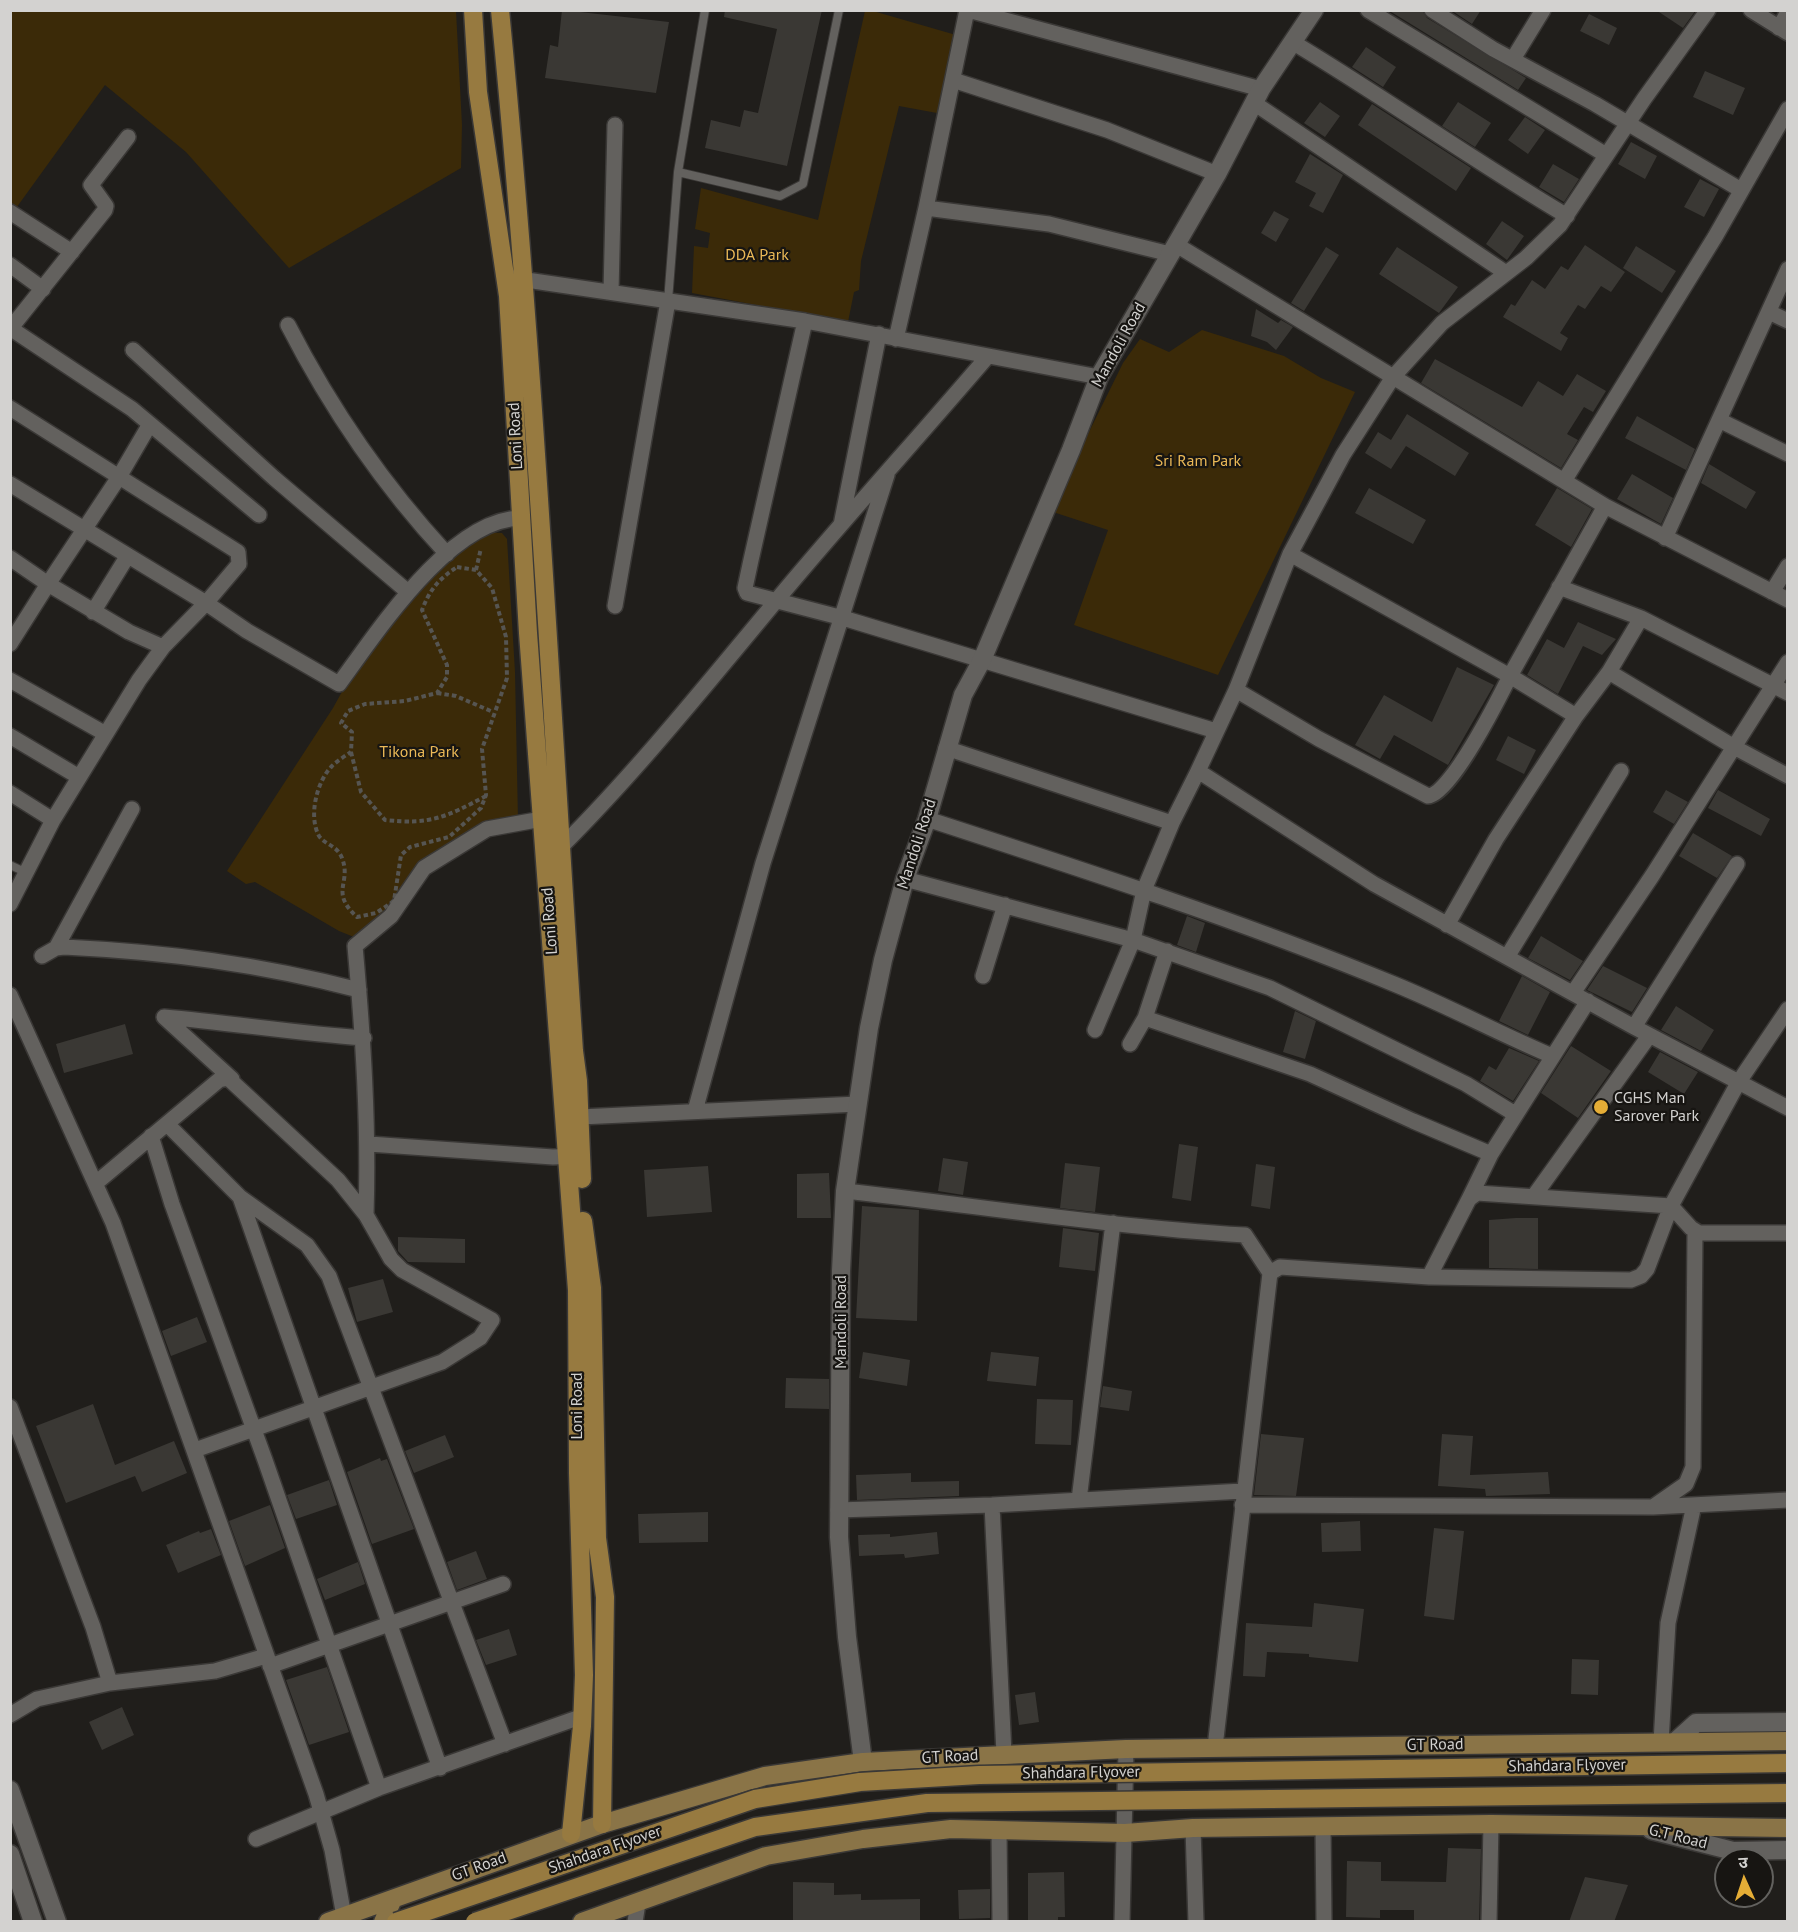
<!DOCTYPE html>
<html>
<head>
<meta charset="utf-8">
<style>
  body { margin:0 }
  #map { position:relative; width:1798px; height:1932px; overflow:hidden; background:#201e1b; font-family:"PT Sans","Noto Sans Devanagari",sans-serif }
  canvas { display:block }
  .frame { position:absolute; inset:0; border:12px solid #d3d2d0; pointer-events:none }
  .north { position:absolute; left:1714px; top:1848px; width:60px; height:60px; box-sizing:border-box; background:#171512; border:2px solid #62615e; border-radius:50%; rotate:357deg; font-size:16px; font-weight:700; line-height:24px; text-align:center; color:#d3d2d0 }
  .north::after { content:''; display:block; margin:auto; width:21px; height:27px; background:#e5ad36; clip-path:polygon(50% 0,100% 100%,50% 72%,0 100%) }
</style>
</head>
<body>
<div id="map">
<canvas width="1798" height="1932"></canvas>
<div class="frame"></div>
<div class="north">उ</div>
</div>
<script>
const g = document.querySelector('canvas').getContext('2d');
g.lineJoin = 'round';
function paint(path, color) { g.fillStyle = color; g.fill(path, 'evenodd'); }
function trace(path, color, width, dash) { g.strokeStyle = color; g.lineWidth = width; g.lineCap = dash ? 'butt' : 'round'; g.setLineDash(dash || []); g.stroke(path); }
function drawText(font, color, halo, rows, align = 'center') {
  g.font = font + ' "PT Sans",sans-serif'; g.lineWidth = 4.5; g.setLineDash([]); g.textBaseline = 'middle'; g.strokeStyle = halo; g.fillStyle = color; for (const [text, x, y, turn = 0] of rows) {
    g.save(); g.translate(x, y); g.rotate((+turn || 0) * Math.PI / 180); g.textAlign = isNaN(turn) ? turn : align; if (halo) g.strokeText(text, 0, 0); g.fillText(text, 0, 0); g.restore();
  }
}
paint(new Path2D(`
  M10 11H456L462 125 461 168 289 268 186 152 105 85 14 211 10 209Z
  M865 11H873L956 35 937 113 899 106 861 261 859 290 854 292 848 322 692 293 694 246 708 248 710 233 695 229 701 188 818 220Z
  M1202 330 1284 356 1321 378 1355 392 1218 675 1074 625 1108 530 1050 511 1123 363 1140 339 1169 352Z
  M481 532 502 533 507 539 515 672 518 820 456 845 371 928 354 937 339 931 255 882 246 884 227 871 333 708 355 668 411 592Z`), '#3b2a08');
paint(new Path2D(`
  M562 10 669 22 656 93 545 78 550 45 558 47Z
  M725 10H822L787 166 705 148 711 120 740 127 744 110 758 113 777 29 724 17Z
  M1388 10H1422L1427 18 1526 78 1518 90Z
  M1451 10H1481L1472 24Z
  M1656 10H1696L1683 28Z
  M1589 14 1617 28 1609 45 1580 31Z
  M1366 47 1396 67 1383 87 1352 67Z
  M1705 71 1745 88 1733 115 1693 97Z
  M1320 102 1340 116 1325 137 1304 123Z
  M1458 102 1491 123 1475 147 1442 126Z
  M1372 104 1471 168 1456 191 1358 125Z
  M1525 117 1545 130 1528 154 1508 140Z
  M1631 142 1657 156 1645 179 1618 164Z
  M1310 154 1343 175 1323 213 1309 206 1316 193 1295 182Z
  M1553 164 1579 179 1564 202 1539 187Z
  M1700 179 1719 189 1704 217 1684 207Z
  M1274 211 1289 219 1276 242 1261 233Z
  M1502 221 1524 236 1507 260 1486 244Z
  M1585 245 1625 272 1611 292 1601 286 1585 309 1578 305 1560 333 1568 338 1561 351 1503 317 1511 304 1515 306 1532 280 1545 289 1561 266 1568 270Z
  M1636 246 1676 271 1662 293 1623 268Z
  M1326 247 1339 255 1304 311 1291 303Z
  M1397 247 1458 287 1439 313 1379 274Z
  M1256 309 1278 323 1281 320 1293 327 1276 350 1267 342 1251 336Z
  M1435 359 1522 407 1538 381 1563 396 1577 374 1606 391 1593 412 1584 407 1567 434 1578 440 1561 468 1421 383Z
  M1407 414 1469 453 1455 476 1406 446 1391 469 1365 453 1378 432 1391 440Z
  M1637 416 1695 449 1686 470 1625 438Z
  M1709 464 1756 492 1746 509 1701 483Z
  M1632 474 1673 498 1661 524 1617 499Z
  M1369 488 1426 520 1413 544 1355 513Z
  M1557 488 1592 509 1571 547 1535 525Z
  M1578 622 1616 639 1602 655 1583 646 1558 694 1527 675 1547 639 1564 648Z
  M1457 667 1494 685 1448 765 1394 735 1380 759 1355 745 1384 695 1432 722Z
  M1508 736 1536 750 1524 774 1496 760Z
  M1666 790 1688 802 1674 824 1653 812Z
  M1718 790 1770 819 1761 836 1708 808Z
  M1693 833 1732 856 1717 878 1679 856Z
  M1187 916 1205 923 1196 952 1177 945Z
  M1541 936 1583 961 1570 980 1528 958Z
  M1603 966 1647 988 1632 1012 1587 990Z
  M1522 976 1550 992 1528 1035 1499 1021Z
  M1676 1006 1714 1030 1701 1051 1661 1030Z
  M1295 1011 1316 1021 1305 1059 1283 1052Z
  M125 1024 133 1054 64 1073 56 1044Z
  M1571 1046 1611 1071 1578 1118 1541 1093Z
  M1509 1048 1539 1061 1513 1101 1480 1081 1489 1066 1496 1070Z
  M1660 1052 1698 1072 1684 1094 1648 1072Z
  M1179 1144 1198 1147 1191 1201 1172 1198Z
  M943 1158 968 1162 963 1195 938 1191Z
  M1065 1163 1100 1167 1095 1212 1060 1208Z
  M1256 1164 1275 1167 1270 1209 1251 1206Z
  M708 1166 712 1212 647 1217 644 1170Z
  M829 1173 831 1218H797V1174Z
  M862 1206 919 1210 917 1321 856 1318Z
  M1516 1218H1538V1269L1489 1268V1220Z
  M1063 1228 1099 1233 1095 1271 1059 1267Z
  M398 1237 465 1239V1263L408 1262 398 1251Z
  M383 1279 393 1312 357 1322 348 1288Z
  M197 1317 207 1342 171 1356 162 1331Z
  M863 1352 910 1360 907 1386 859 1378Z
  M991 1352 1039 1357 1036 1386 987 1381Z
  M786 1378 829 1379V1409L785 1408Z
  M1103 1386 1132 1391 1129 1411 1100 1407Z
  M1037 1399 1073 1400 1071 1445 1035 1444Z
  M93 1404 115 1465 174 1441 187 1473 142 1492 135 1476 66 1503 36 1426Z
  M1261 1434 1304 1438 1296 1496 1254 1495Z
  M1442 1434 1473 1436 1470 1475 1548 1472 1550 1494 1486 1496 1485 1489 1438 1486Z
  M445 1435 454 1457 414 1473 405 1451Z
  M380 1458 381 1461 387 1459 414 1529 372 1544 347 1472Z
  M911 1473V1482L959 1481V1496L857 1500 856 1475Z
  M329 1480 337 1505 296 1519 287 1495Z
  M270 1505 285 1548 245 1566 229 1521Z
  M708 1512V1542L639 1543 638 1514Z
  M1360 1521 1361 1551 1322 1552 1321 1523Z
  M1434 1528 1464 1531 1454 1620 1424 1616Z
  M211 1529 221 1555 178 1573 166 1545 199 1531 200 1533Z
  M937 1532 939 1554 905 1558 904 1554 859 1556 858 1535 890 1534V1537Z
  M476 1551 487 1579 457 1590 447 1562Z
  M358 1562 365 1584 325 1600 317 1579Z
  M1314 1603 1364 1609 1358 1662 1309 1657V1654L1267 1652 1265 1677 1243 1676 1246 1623 1312 1627Z
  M509 1629 517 1655 486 1665 476 1640Z
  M1572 1659 1599 1660 1598 1695 1571 1694Z
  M327 1667 349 1732 309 1745 286 1680Z
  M1035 1692 1039 1722 1019 1725 1015 1695Z
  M122 1707 134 1735 102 1750 89 1722Z
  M1448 1848 1481 1849 1479 1922H1414V1910H1380V1918L1346 1917 1347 1861 1381 1862V1881L1446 1882Z
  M1064 1872 1065 1917H1058V1922H1028V1873Z
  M1585 1877 1628 1885 1614 1922H1569Z
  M793 1882 834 1883V1895L861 1894V1900L920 1899V1920L793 1922Z
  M990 1889V1918L959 1919 958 1890Z`), '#3a3834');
const service = new Path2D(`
  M678 172 705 10
  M668 301 678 172 780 196 803 184 839 10
  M10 865 25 872`);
const minor = new Path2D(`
  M968 10 1261 89
  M1368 10 1606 155
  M1432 10 1493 49 1595 104 1741 190
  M1751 10 1788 33
  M1779 28 1788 12
  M1294 43C1387 99 1474 161 1567 216
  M1513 59 1543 10
  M953 80 1107 130 1217 174
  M1254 103 1506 273
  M926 208 1049 224 1170 254
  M10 212 72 252
  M1175 244 1605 506 1788 600
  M10 265 43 289
  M513 278 805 321 1099 377
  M611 292 615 125
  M1769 312 1788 321
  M805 321 751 560 745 588 747 593 843 618 1216 731
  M288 325C331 409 383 485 447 554
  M10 328 132 409 259 515
  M10 329 105 210 106 206 91 185 128 137
  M896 339 926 208 967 10
  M133 350 274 478 408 592
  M10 408 238 552 239 564 206 603 10 484
  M1719 420 1788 454
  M1564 481 1715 237 1788 109
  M841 525 879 334
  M1665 538 1788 269
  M1290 554 1510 676 1605 506
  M10 558 48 584 119 477 150 424
  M1559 587 1641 618 1788 693
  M1772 592 1788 566
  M615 606 668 301
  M93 612 127 557
  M10 644 48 584 129 632 163 647
  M1609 672 1734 747 1788 776
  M10 680 104 733
  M1236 690 1319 739 1428 796C1450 796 1499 698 1510 676L1576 716
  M10 736 79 777
  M946 748 1172 823 1198 771 1374 884 1634 1027 1788 1108
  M1198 771 1236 690 1290 554 1343 455 1393 377 1442 323 1526 258 1560 225 1644 99 1708 10
  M10 793 53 820 10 904
  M927 819C1084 870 1241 921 1394 984 1448 1006 1498 1033 1552 1056
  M53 820 139 680 163 647 206 603 247 631 339 684C378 631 450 519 521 518
  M560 848C638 770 706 685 776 601 845 518 918 438 988 356
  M905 879 1133 940 1270 988 1466 1084 1515 1114
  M1447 925 1496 839 1576 716 1609 672 1641 618
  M56 948 132 809
  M42 956 56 948 64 947C167 952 259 964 359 990
  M1507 957 1621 771
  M983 976 1005 905
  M1573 993 1652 876 1788 662
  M10 995 113 1223 316 1794 332 1850 345 1922
  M1145 1018 1310 1074 1413 1121 1491 1154
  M1634 1027 1737 864
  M1095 1030 1133 940 1144 890 1172 823
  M1130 1044 1145 1018 1167 951
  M232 1079 164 1017C231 1023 297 1033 364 1038
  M695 1111 763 863 887 475
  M580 1117 858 1104
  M167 1124 240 1197 440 1768
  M151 1136 172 1204 265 1460 379 1788 583 1716
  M369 1144 553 1157 578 1156
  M96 1183 219 1080 228 1078 338 1180 366 1215 391 1259 402 1270 492 1320 480 1338 442 1362 195 1450
  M845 1191C979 1206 1111 1227 1245 1235L1270 1273
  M1534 1196 1649 1036
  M240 1197 307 1245 329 1276 505 1744
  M1469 1199 1491 1154 1588 1001
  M366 1215C369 1124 363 1036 355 946L391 916 424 868 487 829 553 817
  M1429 1277 1631 1280 1641 1276 1647 1269 1671 1206 1738 1083 1788 1009
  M10 1407 93 1627 110 1683
  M1079 1500 1113 1223
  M992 1505 1004 1754
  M1242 1505 1653 1507 1788 1500
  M1653 1507 1686 1484 1693 1467 1695 1232
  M838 1510 992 1505 1243 1491
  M270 1666 503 1584
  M10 1715 37 1699 110 1683 215 1671 266 1656
  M1661 1742 1668 1623 1694 1505
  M1215 1747 1270 1273 1280 1267 1429 1277 1469 1199 1477 1193 1671 1206 1691 1228 1699 1233H1788
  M1323 1827 1324 1922
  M1193 1828 1196 1922
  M999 1831 1000 1922
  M256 1839 379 1788
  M635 1922 638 1903
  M1122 1922 1126 1749
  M1489 1922 1491 1824`);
const tertiary = new Path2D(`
  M863 1762 847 1637 839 1537 841 1271 845 1191 869 1028 883 960 905 879 927 819 963 695 982 660 1071 450 1099 377 1217 174 1261 89 1314 10
  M10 1790 57 1922
  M10 1854 33 1922`);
const secondary = new Path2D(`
  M1675 1742 1696 1723 1788 1722
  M1651 1830 1733 1851 1788 1850`);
const primary = new Path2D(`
  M328 1922 602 1824 765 1776 863 1762 1126 1749 1788 1741
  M383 1922 393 1899
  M582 1922 766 1856 863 1839 951 1829 1125 1833 1193 1828 1491 1824 1788 1828`);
const trunk = new Path2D(`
  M473 10 478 92 508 296 528 633 577 1290 578 1473 584 1675 582 1726 571 1834
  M500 10C534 357 551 704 574 1051L578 1081 582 1179
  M583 1221 592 1288 597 1538 605 1597 602 1824`);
trace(service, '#3a3836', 10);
trace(minor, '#3a3836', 18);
trace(tertiary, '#3a3836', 21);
trace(secondary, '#3a3836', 21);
trace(primary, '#3a3836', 21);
trace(trunk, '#3a3836', 21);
trace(new Path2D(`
  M457 567 476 570 492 588 506 637 507 678 482 749 486 795 481 808 449 837 410 847 401 855 394 901 376 913 357 917C329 891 352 884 342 858 337 845 325 845 319 836 308 816 317 781 332 766 337 761 345 756 351 752L352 732 341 723 348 711 365 704 405 701 437 693 447 677V665L422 610C430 589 439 579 457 567Z
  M476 570 481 548
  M437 693 456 696 493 712
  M351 752 361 792 385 820C431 825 446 817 486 796`), '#565552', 4, [4.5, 3]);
trace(service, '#63615e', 8);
trace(minor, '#63615e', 15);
trace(tertiary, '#63615e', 18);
trace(secondary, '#63615e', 18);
trace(primary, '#8a7447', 18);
trace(trunk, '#977a40', 18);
const trunkBridge = new Path2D(`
  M396 1922 755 1799 860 1782 979 1775 1788 1763
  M475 1922 755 1827 927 1803 1788 1793`);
trace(trunkBridge, '#3a3836', 21, []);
trace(trunkBridge, '#977a40', 18);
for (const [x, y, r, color] of [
  [1601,1107,8,"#e5ad36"]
]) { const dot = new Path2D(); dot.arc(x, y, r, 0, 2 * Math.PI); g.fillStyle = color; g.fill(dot); trace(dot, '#171512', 2); }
drawText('16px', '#ebb957', '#171512', [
  ["DDA Park",757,255],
  ["Sri Ram Park",1198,461],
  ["Tikona Park",419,752]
]);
drawText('16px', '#d3d2d0', '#171512', [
  ["Mandoli Road",1119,345,-61],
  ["Loni Road",516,436,-93],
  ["Mandoli Road",917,844,-72],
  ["Loni Road",550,921,-94],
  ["Mandoli Road",841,1322,-90],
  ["Loni Road",577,1406,-90],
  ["GT Road",1435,1745,-1],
  ["GT Road",950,1757,-3],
  ["Shahdara Flyover",1567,1766,-1],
  ["Shahdara Flyover",1081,1773,-1],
  ["G.T Road",1678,1837,14],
  ["Shahdara Flyover",605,1850,-19],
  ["GT Road",479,1867,-20]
]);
drawText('16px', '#d3d2d0', '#171512', [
  ["CGHS Man",1614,1098],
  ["Sarover Park",1614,1116]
], 'left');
</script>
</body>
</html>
